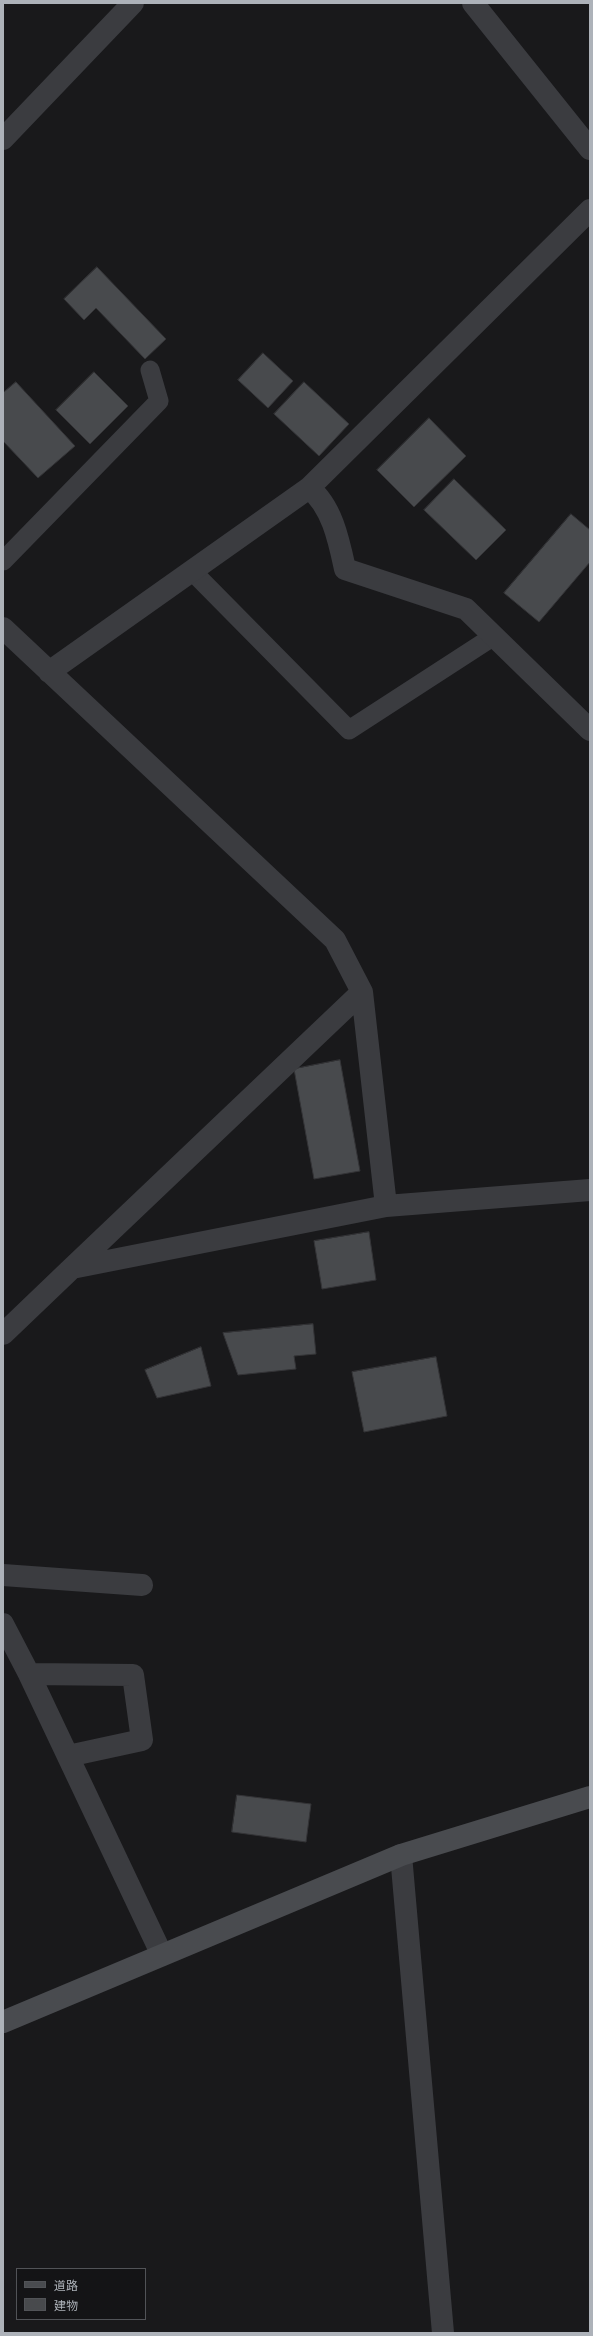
<!DOCTYPE html>
<html>
<head>
<meta charset="utf-8">
<style>
  body { margin:0 }
  #map { position:relative; width:593px; height:2336px; overflow:hidden; background:#19191b; font-family:"Alegreya Sans","Noto Sans JP",sans-serif }
  canvas { display:block }
  .frame { position:absolute; inset:0; border:4px solid #adb2b9; pointer-events:none }
  .legend { position:absolute; left:16px; top:2268px; width:130px; height:52px; box-sizing:border-box; background:#141416; border:1px solid #515357; margin:0; padding:5px 7px; list-style:none; font-size:12px; color:#adb2b9 }
  .legend li { display:flex; align-items:center; gap:8px; height:20px }
  .legend b { width:20px; border:1px solid #515357 }
</style>
</head>
<body>
<div id="map">
<canvas width="593" height="2336"></canvas>
<div class="frame"></div>
<ul class="legend">
<li><b style="height:5px;background:#494b4f"></b>道路</li>
<li><b style="height:11px;background:#484a4d"></b>建物</li>
</ul>
</div>
<script>
const g = document.querySelector('canvas').getContext('2d');
g.lineJoin = 'round';
function paint(path, color) { g.fillStyle = color; g.fill(path, 'evenodd'); }
function trace(path, color, width, dash) { g.strokeStyle = color; g.lineWidth = width; g.lineCap = dash ? 'butt' : 'round'; g.setLineDash(dash || []); g.stroke(path); }
const building = new Path2D(`
  M97 267 166 339 145 359 96 308 84 320 64 299Z
  M263 353 293 381 268 408 238 380Z
  M94 372 128 406 90 444 56 410Z
  M16 382 75 446 38 478 3 441V393Z
  M304 382 349 424 319 456 274 414Z
  M429 418 466 456 414 507 377 470Z
  M454 479 506 530 476 560 424 510Z
  M571 514 590 530V562L539 622 504 593Z
  M340 1060 360 1171 314 1179 294 1069Z
  M369 1232 376 1280 322 1289 314 1241Z
  M313 1324 316 1354 294 1356 296 1369 238 1375 223 1333Z
  M201 1347 211 1386 157 1398 145 1370Z
  M436 1357 447 1416 364 1432 352 1372Z
  M237 1795 311 1804 306 1842 232 1832Z`);
paint(building, '#484a4d');
trace(building, '#343437', 1);
trace(new Path2D(`
  M3 561 159 401 150 370
  M192 571 349 730 494 636`), '#3b3c40', 19);
trace(new Path2D(`
  M473 3 590 149
  M3 139 133 3
  M309 488C332 506 339 541 345 569L466 609 590 730
  M3 628 335 940 362 992 386 1206
  M49 672 309 488 590 210
  M72 1268 362 992
  M3 1334 72 1268 386 1206 590 1190
  M3 1575 142 1585
  M3 1624 29 1674 162 1955
  M29 1674 133 1675 142 1740 68 1756
  M401 1855 443 2333`), '#3b3c40', 22);
trace(new Path2D(`
  M3 2022 401 1855 590 1797`), '#494b4f', 22);
</script>
</body>
</html>
